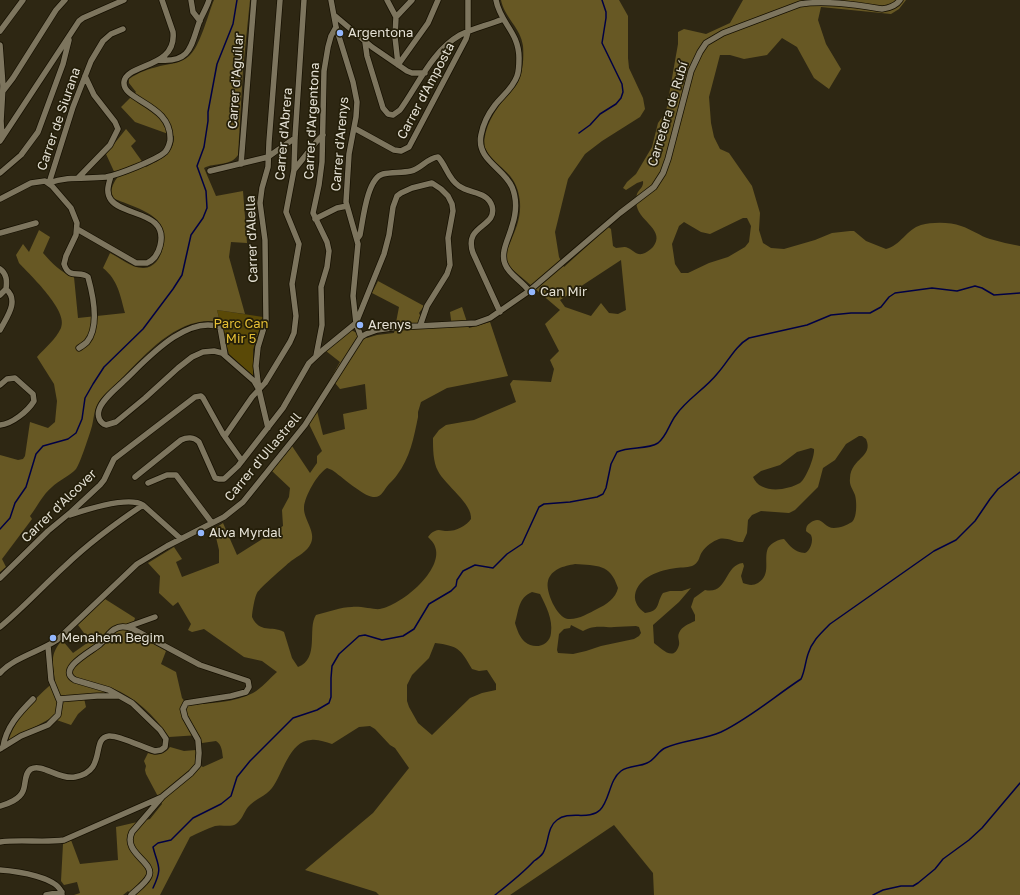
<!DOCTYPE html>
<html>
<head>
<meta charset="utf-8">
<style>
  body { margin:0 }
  canvas { display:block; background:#2e2713 }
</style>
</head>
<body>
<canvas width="1020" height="895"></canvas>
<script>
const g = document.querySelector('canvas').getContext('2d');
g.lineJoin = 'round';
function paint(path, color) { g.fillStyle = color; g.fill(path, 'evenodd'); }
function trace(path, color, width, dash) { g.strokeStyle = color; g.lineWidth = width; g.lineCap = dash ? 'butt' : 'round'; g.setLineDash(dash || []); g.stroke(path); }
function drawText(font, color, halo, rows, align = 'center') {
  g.font = font + ' "Golos Text",sans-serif'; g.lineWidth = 3.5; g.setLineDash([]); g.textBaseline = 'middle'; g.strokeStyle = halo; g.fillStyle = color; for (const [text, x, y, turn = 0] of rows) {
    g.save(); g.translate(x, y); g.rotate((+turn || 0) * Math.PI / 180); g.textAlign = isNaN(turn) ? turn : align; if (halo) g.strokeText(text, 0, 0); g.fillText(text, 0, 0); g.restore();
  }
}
paint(new Path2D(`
  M217 310 263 317 253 350V376L229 354Z`), '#5a4907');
paint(new Path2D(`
  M214 0H250L243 69 238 155C230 167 215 162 204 168L216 196 243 191 247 243 231 242 229 257 245 314 217 310 220 322C180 315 149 351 124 376 116 385 104 393 98 403 94 410 94 418 92 426 90 433 80 464 76 469 71 475 58 481 52 487 43 494 37 507 30 516L32 519 2 559 6 567 0 572V455L18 460 23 459 25 456 30 422 48 428 55 422 57 401 54 384 37 357C45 348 56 339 61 328 69 311 30 275 19 263L16 255 23 244 29 252 39 230 50 237 43 253C52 263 61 273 74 277L78 318 125 313C120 295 118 280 103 268L110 253C120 258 133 269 144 268 164 267 169 233 157 220 148 210 126 204 113 198 109 192 113 183 117 178L106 154 126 129 136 141 131 146 146 167C161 159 174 155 174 136L135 122 121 107 136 92 129 83V79C139 72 149 69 160 66 170 64 182 63 189 56 200 47 208 14 214 0Z
  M501 0H619L628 16V58L629 68 643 98 645 109 640 117 602 141 585 154 568 179 555 232 559 257 564 267 608 227 611 229 613 246 616 248C620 248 625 246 628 248 633 250 636 255 642 254 646 253 650 250 653 247 666 231 640 221 637 207 636 204 636 197 637 194 639 189 644 187 643 181L637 183 626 190 623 188 627 182 636 174 652 147 658 123 666 112 678 44V32L684 29 706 34 730 23 743 0H906L899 9 891 14 821 7 818 20 826 44 841 69 829 89 814 78 797 47 782 38 767 55 744 59 730 55H720L709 97 711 123 714 137 720 149 729 153 752 186 760 213 759 230 763 243 771 248 784 249 815 240 832 233 850 231H854L866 241 886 249C900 246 907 229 921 225 933 222 950 222 961 226 971 229 980 236 990 239 1000 242 1010 244 1020 246V895H654L653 873 614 825 510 895H379L376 892 305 870 373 813 409 768 395 748 390 745 375 729 370 726 359 727 332 744C325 742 318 739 311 740 289 741 283 774 272 788 266 796 255 799 248 807 244 812 242 820 236 824 229 828 222 824 215 826 206 829 198 833 190 837L160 895H132L128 891 123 895H74L80 893 77 882 64 885 61 881 63 844 71 840 80 864 118 860 116 827 150 819 162 804 146 774 145 770 146 766 144 761 148 753C157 756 164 755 170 747L184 751 196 750 195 763 203 767 223 758C222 751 222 745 216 741L202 743 199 735 169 737C154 715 136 698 112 688L107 694H83L86 707 78 714 71 725 51 718 8 742C15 718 36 697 55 681 53 662 49 656 62 640L73 653 90 641 78 625 105 599 135 618 131 632 166 651 161 664 176 672 182 698 188 705C209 703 234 703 253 693 262 688 269 679 277 672L262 661 244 657 204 629 192 632 188 630 191 624 178 602 173 606 159 593 160 576 148 563 174 547 182 559 176 562 182 577 219 563V550L214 529 223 523 237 555 283 526 282 510 289 497 290 488 272 471 292 446 310 473 317 463V456L322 451 309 424 317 411 323 435 345 429 343 414 367 409 365 384 340 389 331 378 340 362 326 351 351 330 367 338 377 335 394 333 399 307 372 293 378 281 424 306 419 313 426 328 452 327 450 312 462 307 469 328 490 322 508 376 447 388 421 402 418 412V417C414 437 410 458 397 475 395 478 392 481 389 484 384 489 382 498 373 497 363 496 341 476 332 470L327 468C317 474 305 496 304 507 303 519 316 531 311 543 307 552 298 556 291 561 285 566 260 588 257 593 255 596 252 612 252 617 260 634 271 625 284 632L292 658 298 667C320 659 307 628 316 615 328 612 341 607 352 607 361 606 375 610 380 609 401 605 440 573 436 550 435 544 432 541 428 537 430 534 432 532 435 531 439 529 442 531 445 531 455 532 466 526 471 519 473 504 445 485 438 471 433 462 433 448 433 438L439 430 446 425 474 420 516 402 510 384 513 380 551 382 554 369 550 360 559 351 545 324 560 310 513 270C510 266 506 262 506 256 506 250 510 244 512 238 517 227 521 215 520 202 517 169 495 170 484 146 484 127 494 111 506 97 510 92 515 88 518 82 523 72 524 58 523 46 521 28 504 17 501 0ZM743 218H747L751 226 749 242 745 247 728 257 709 263 688 273H681L675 264 672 244 679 226 684 222 701 232 710 234ZM621 260 626 310 618 314 609 313 601 303 591 316 565 307 560 300ZM859 436H862L866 439C874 457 851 458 850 478 849 486 853 489 855 495 857 502 857 518 852 522 847 525 840 528 834 528 823 528 822 514 810 523 807 525 806 527 806 531 807 532 810 534 811 535 814 541 810 551 805 553 794 552 790 546 784 539 779 539 771 543 768 548 763 560 772 574 758 583 753 586 748 585 743 583L741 576 744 566 743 563C724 565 728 595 705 590L694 598 691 607 695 615V621C689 624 682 626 679 633 677 637 680 641 679 645 674 663 661 648 654 643L653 625 679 602 691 588 682 591H670L663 593C656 603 661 611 645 613 639 609 634 602 635 595 638 577 660 570 676 568 682 567 689 568 694 565 700 561 699 556 702 552 706 546 713 541 719 539 728 537 735 543 743 542L747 533 748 520 752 515 761 511 789 513 795 510 818 487 823 468 835 460 846 444ZM811 448 814 449C815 456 806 479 800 483 786 491 760 494 753 477L761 471 780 465 797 452ZM575 564C597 566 610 563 618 588 616 598 606 605 597 609 589 613 578 620 568 619 557 618 545 591 548 581 551 569 564 566 575 564ZM532 592 540 594C546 606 553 619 551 633 550 646 534 650 525 642 520 638 517 630 515 623 519 610 518 598 532 592ZM571 625 583 631C597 624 600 628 614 627 621 627 628 626 636 626L639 627 641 633 639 636 634 639 601 646 586 651 573 654 558 653 557 650 559 634 564 629 570 628ZM435 643C458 646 460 648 472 669L479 671 487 670 496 684V690L482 693 470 698 432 735 418 723 409 707 407 701V685L412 675 429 658Z`), '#675824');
trace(new Path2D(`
  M579 133 590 125 600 114 616 104 621 98 623 92 622 84 602 43 606 18V12L602 0
  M0 529 10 518 15 503 26 487 36 454 43 446 68 439 76 433 82 419 85 398 93 384 104 367 143 329 173 289 182 275 191 235 203 218 207 208 206 191 197 166 204 147 208 121V112L217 64 233 24 237 0
  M153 888C163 867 158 867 153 847L158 843 171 840 193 818 221 804 231 796 237 777 250 761 293 718 317 710 329 703 331 697V678L332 666 339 654 359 636 365 635 382 640 403 636 414 629 429 604 451 591 456 586 457 580 463 571 475 565 493 568 507 554 522 544 539 507 544 504 570 502 597 497 603 494 606 488 611 464 617 452C630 446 647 450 658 443 667 436 669 424 676 415 687 399 705 389 717 374 728 362 735 346 749 338L807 325 831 315 851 313H870L881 307 889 297 895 293 932 288 957 291 975 286 982 288 994 295 1020 293
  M495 895C509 884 522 874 534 861 537 859 541 856 543 853 549 843 547 827 557 820 569 810 589 821 600 810 610 800 609 780 621 771 629 765 639 767 647 763 655 760 658 751 665 748 682 740 703 740 721 732 750 718 775 696 801 679 805 671 805 663 808 654 812 641 821 633 830 624L934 551 956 540 975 521 990 499 998 489 1020 472
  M873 895 883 890 901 886H913L918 883 935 869 943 859 969 840 982 828 1020 783`), '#000045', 1.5);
const minor = new Path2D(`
  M191 0 193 12 200 21
  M331 0 336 27 353 82 357 102 356 117 349 154 346 202 358 244 353 296 356 323 361 337
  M387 0 396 17 395 37 398 64
  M496 0C500 23 519 32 519 58 519 64 519 71 517 76 513 88 502 96 495 105 488 114 483 124 481 135 476 160 504 168 512 187 517 199 516 214 512 226 509 238 500 252 505 264 509 275 522 281 529 291
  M334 15 372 47 407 71 412 73H425
  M396 17 412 0
  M0 31 23 0
  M365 42 367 56 383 108 388 114 393 115 400 110C418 85 432 51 460 35 474 28 489 25 503 19
  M0 45 3 86 1 121 2 138
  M159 60C192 63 191 44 200 20 203 13 207 7 209 0
  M398 65 428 23 438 0
  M3 91 13 78 56 10 65 0
  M354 128 394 150 401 151 409 147 466 39 468 32V0
  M0 141 79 21 83 18 124 0
  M241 164 254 0
  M294 170 317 141 323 135
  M210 171 268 157 275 152 295 138
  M0 173 21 155 38 132 63 64 69 40
  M78 178 110 145 118 129 115 122 94 95 85 76
  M49 183C67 176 87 179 106 177 118 175 156 160 165 152 168 149 169 145 170 141 173 104 122 101 124 82 126 63 177 69 173 32L162 0
  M49 183 73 107 91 61 103 41 111 34 123 29
  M0 199 31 183 45 181 52 186 71 208 77 223 76 235 66 256 64 264C69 280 80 270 88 277 93 295 100 326 87 342 85 344 82 346 79 348
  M315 219 337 208 347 206
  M77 229 136 263H147C154 260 158 254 160 246 169 211 124 217 111 200 105 192 109 183 111 176
  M0 233 36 223
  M357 239 360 235C363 220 367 178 383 174 392 172 402 173 411 171 421 169 427 158 438 157 446 165 448 179 459 186 470 194 487 191 492 206 498 228 463 224 473 253L500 312
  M0 269C7 274 7 281 6 289
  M0 295 6 289
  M0 330C6 318 20 301 6 289
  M225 355 220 327C186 315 147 359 125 380 117 388 102 399 99 410 97 417 100 423 106 425L116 422 145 398 178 368 192 357 203 352 214 351 222 353 254 381 258 388
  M316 356 322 325 321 287 327 267 329 251 327 242 313 213 319 185 322 162 324 71 328 47 331 36 336 27
  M0 385 7 379 15 378 33 394 34 401C28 411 12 424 0 425
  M268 428 259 390 256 366 258 347 266 321 265 240 260 203 262 188 268 167 269 142 280 0
  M225 436 252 397 265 383 290 342 294 333 296 316 292 284 299 244 286 212 294 170 295 138 304 0
  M135 477 181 440C187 437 194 437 199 442L215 478 219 479H224L238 466 283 408 309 363 323 350 356 323 384 254 389 235 393 207 397 196 401 193 412 188 432 183 441 189 448 196 452 204 453 211 448 238 450 265 447 274 427 306 420 326
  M148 483 167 475H176L212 523
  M70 515C85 510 129 496 143 505
  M0 578 48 531 71 512 100 485 104 480 114 459 195 397 201 396 203 398 223 434 242 461
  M0 627C23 608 43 586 65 566 89 543 116 523 143 505L181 539
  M127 627 155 617
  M0 673C15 657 39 652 57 640L137 564 167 546 224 517 243 502 305 425 361 337 366 334 377 330 399 327 476 323 490 318 529 291 620 213 654 187 663 173 668 159 691 71 700 52 706 43 723 33 800 4C826 0 856 5 882 9 890 8 896 6 900 0
  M59 699 97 696H119
  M3 747C6 727 19 713 33 699
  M0 749 21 736 48 725 58 715 60 702 51 680 48 646
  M0 806C8 804 20 799 23 791 26 785 24 773 31 769 42 763 59 780 75 777 108 771 90 738 109 736 119 735 144 748 155 751L161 750 165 747 166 739 160 730 132 703 109 690 75 680C55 669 94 650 100 644 106 639 109 632 115 629 121 625 128 627 133 629L200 665 248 681 249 687 246 692 231 696 186 703 183 709 185 717 198 740 199 753 198 765 191 773 163 796 132 832C122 853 155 862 149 876 146 883 136 890 131 895
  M0 842C21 839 43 843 64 840L162 797
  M0 870C15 871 61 877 62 895
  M46 895 62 892`);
trace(minor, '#161000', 7);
trace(minor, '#7d755e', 5.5);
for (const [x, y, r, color] of [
  [340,33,4,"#94b7fd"],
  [532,292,4,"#94b7fd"],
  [360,325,4,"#94b7fd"],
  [201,533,4,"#94b7fd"],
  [53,638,4,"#94b7fd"]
]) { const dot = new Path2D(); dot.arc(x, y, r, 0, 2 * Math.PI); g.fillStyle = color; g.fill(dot); trace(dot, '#241e09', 1.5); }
drawText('13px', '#e4e0d4', '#241e09', [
  ["Argentona",348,33],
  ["Can Mir",540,292],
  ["Arenys",368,325],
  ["Alva Myrdal",209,533],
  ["Menahem Begim",61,638]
], 'left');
drawText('13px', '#e4e0d4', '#241e09', [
  ["Carrer d'Aguilar",236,81,-86],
  ["Carrer d'Amposta",426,91,-62],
  ["Carretera de Rubí",668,114,-73],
  ["Carrer de Siurana",59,119,-71],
  ["Carrer d'Argentona",312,121,-87],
  ["Carrer d'Abrera",284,134,-85],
  ["Carrer d'Arenys",340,144,-85],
  ["Carrer d'Alella",252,239,-92],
  ["Carrer d'Ullastrell",263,457,-50],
  ["Carrer d'Alcover",59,506,-44]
]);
drawText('13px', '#e4be34', '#241e09', [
  ["Parc Can",241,324],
  ["Mir 5",241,339]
]);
</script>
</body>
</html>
